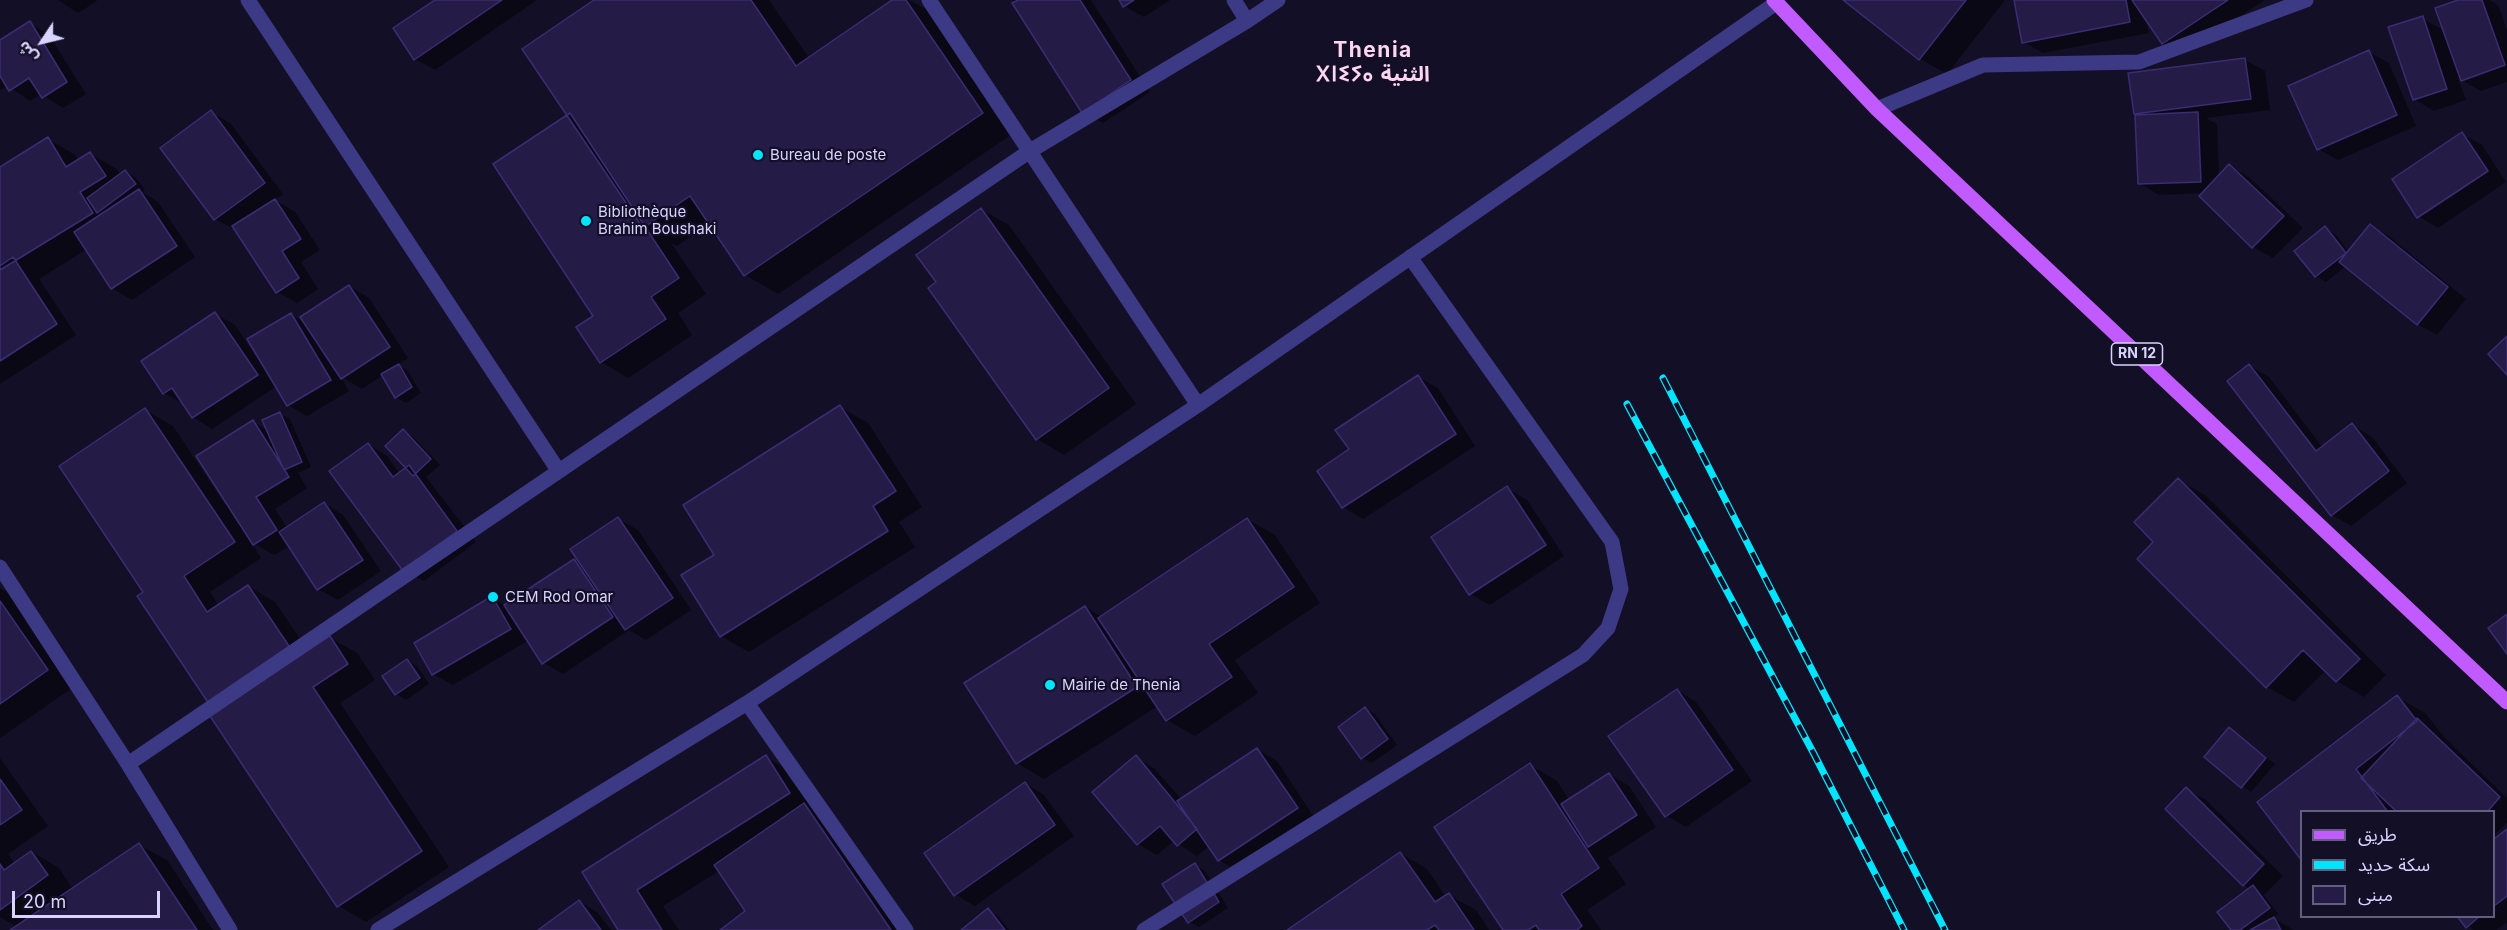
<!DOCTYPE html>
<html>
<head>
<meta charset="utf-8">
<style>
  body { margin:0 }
  #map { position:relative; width:2507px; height:930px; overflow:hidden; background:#130f26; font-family:Inter,"Noto Sans Arabic",sans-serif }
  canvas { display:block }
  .legend { position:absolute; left:2300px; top:810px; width:195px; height:108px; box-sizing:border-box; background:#130f26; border:2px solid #625e7d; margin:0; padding:8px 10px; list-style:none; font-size:18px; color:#d9d4ff }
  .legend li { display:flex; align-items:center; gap:12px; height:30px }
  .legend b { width:30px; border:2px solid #625e7d }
  .north { position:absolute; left:12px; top:12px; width:60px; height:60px; -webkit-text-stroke:4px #130f26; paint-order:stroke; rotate:235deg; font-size:16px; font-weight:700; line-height:24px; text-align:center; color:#d9d4ff }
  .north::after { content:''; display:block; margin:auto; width:21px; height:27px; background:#d9d4ff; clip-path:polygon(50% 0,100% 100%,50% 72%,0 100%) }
  .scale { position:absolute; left:12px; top:891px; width:148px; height:27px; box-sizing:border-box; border:3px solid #d9d4ff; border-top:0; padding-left:8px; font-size:18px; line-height:21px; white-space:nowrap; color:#d9d4ff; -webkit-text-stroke:4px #130f26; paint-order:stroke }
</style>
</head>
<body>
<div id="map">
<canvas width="2507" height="930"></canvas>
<ul class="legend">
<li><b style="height:8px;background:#c25bff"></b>طريق</li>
<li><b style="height:8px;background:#00e5ff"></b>سكة حديد</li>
<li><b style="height:16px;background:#241b47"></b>مبنى</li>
</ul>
<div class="north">ش</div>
<div class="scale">20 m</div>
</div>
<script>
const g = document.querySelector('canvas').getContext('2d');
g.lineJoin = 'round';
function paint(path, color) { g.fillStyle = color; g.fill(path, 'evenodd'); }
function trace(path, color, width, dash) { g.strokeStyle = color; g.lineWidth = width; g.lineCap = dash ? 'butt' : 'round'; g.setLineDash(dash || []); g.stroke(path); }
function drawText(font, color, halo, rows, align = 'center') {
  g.font = font + ' Inter,"Noto Sans Arabic","Noto Sans Tifinagh",sans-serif'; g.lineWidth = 4.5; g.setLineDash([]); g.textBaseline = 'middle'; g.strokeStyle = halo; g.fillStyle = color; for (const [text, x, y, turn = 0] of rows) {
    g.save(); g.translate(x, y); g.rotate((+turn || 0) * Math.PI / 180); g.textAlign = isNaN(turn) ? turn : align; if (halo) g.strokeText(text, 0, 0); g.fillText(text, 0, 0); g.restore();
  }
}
paint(new Path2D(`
  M58 0H96L97 1 78 13Z
  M438 0H537L435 70 415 59Z
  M596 0H769L809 58 895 0H909L935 14 1015 132 778 294 745 275 710 223 677 246 671 243 706 294 678 313 692 335 628 378 601 362 569 116Z
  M1013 0H1091L1150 92 1103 123 1083 111 1017 2Z
  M1120 0H1170L1144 17 1124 6Z
  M1845 0H2005L1947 74 1920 59Z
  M2016 0H2265L2182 54 2163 43 2146 18 2149 33 2043 53 2024 42Z
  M2462 0H2489L2498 5 2507 30V82L2481 91 2458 78 2466 100 2434 111 2414 99 2422 18 2445 31Z
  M30 23 49 35 86 94 63 108 41 94 30 101 8 86 0 90V42Z
  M2369 52 2389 63 2416 126 2338 160 2318 149Z
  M2245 60 2265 71 2270 110 2206 118 2217 124 2219 176 2230 166 2249 177 2303 228 2273 258 2253 247 2201 196 2203 193 2159 195 2139 183 2135 114 2130 75Z
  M211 112 231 124 283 194 275 200 295 212 320 250 301 262 318 289 297 303 277 292 236 230 215 219 162 148Z
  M2462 134 2482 145 2506 182 2438 228 2418 216Z
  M48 139 75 155 79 161 90 154 117 169 121 175 126 171 135 177 145 190 142 192 158 202 195 257 132 300 112 288 87 249 39 279 76 335 0 384V168Z
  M982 210 1009 225 1136 404 1064 455 1037 439 930 289 938 282Z
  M2370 226 2390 237 2466 299 2437 335 2417 324 2346 266 2326 282 2316 276 2325 228 2335 234 2349 252Z
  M349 286 369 298 408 358 398 365 408 371 421 393 406 403 396 397 383 375 362 389 341 377 349 391 307 416 288 405 277 386 212 429 193 417 184 404 164 393 215 314 235 325 259 361 291 314 306 323Z
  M2250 366 2269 377 2323 448 2352 425 2372 437 2407 483 2351 526 2332 515Z
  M1418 377 1438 388 1475 446 1363 519 1343 507 1319 471 1351 449Z
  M840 407 868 423 922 507 899 522 915 547 749 652 721 636 683 576 717 555Z
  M145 410 173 426 225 504 253 422 269 431 280 414 290 419 311 467 298 473 307 488 275 509 287 528 324 503 343 515 381 571 338 600 318 589 290 546 274 555 251 542 261 558 210 592 219 606 248 586 275 602 309 652 330 638 357 653 375 680 340 703 449 867 366 922 339 906 212 716 222 710 145 592Z
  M403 431 413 437 440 465 426 477 476 542 424 581 404 570 368 444 387 456 400 474 408 468Z
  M2178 480 2205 495 2386 675 2364 697 2337 681 2326 670 2294 702 2267 687 2156 542Z
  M1507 488 1527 500 1564 556 1490 605 1470 594Z
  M618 519 638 530 691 610 646 640 629 630 563 674 544 663 529 640 453 685 433 674 492 598 506 606 574 560 583 566Z
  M1247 519 1275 535 1320 603 1235 660 1258 693 1195 736 1167 720 1158 706 1044 779 1017 763 1085 607 1102 617Z
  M0 588 9 593 75 686 0 738Z
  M407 660 417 666 429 684 406 700 396 694Z
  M1677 690 1696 702 1752 781 1686 827 1667 816 1610 736Z
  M2397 697 2425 713 2445 738 2507 798V822L2494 836V812H2302L2259 802Z
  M1365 709 1375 714 1397 745 1372 763 1362 758Z
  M2230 729 2275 764 2251 792 2242 786Z
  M1257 749 1277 761 1316 820 1238 872 1219 860 1209 846 1197 856 1174 841 1157 855 1138 844 1136 757 1155 769 1182 800Z
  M766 757 793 773 816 809 813 811 831 821 907 930H722L747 911 719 871 663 906 679 930H620L584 873Z
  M0 758 48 826 8 854 15 864 32 852 59 868 73 889 139 845 167 860 213 930H13L17 927 0 917Z
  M1530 765 1557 781 1569 800 1609 774 1629 786 1656 827 1608 858 1626 884 1587 910 1601 930H1504Z
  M1025 783 1044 795 1074 836 975 906 956 895Z
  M2186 789 2206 800 2283 876 2264 895 2278 914 2273 918 2294 930H2233L2250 889 2244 885Z
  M2507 831V922L2496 930H2473L2459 916H2494V841Z
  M1400 853 1427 869 1446 897 1449 895 1476 910 1489 930H1289Z
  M1195 865 1205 871 1228 908 1199 927 1189 922Z
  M579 901 598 913 611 930H540Z
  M988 910 998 916 1009 930H964Z`), '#0007');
const building = new Path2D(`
  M435 0H502L414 60 393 28Z
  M594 0H751L796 66 892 0H906L983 113 744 276 690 196 643 228 522 49Z
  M1018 0H1080L1131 80 1082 113 1012 3Z
  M1119 0H1134L1123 7Z
  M1843 0H1966L1919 60Z
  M2014 0H2126L2130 22 2022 43Z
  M2132 0H2228L2162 44Z
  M2458 0H2482L2505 65 2461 81 2435 8Z
  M2423 16 2447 89 2413 100 2388 27Z
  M30 21 67 82 42 98 29 78 9 91 0 76V40Z
  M2369 50 2397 115 2317 150 2288 86Z
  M2245 58 2251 99 2134 114 2128 73Z
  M211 110 265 183 214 220 160 148Z
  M2198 112 2201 182 2138 184 2135 115Z
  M570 113 679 278 651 297 666 319 600 363 576 327 593 316 493 164Z
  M2462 132 2488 171 2417 218 2392 179Z
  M48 137 66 167 90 152 106 176 80 192 93 213 0 270V167Z
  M2229 164 2284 216 2252 248 2199 196Z
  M125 170 136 184 97 213 87 198Z
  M139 189 177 246 111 289 74 232Z
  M275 199 301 239 282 251 299 278 276 293 232 226Z
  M981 208 1109 388 1036 440 928 288 936 282 916 255Z
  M2370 224 2448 287 2417 325 2339 262Z
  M2325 226 2346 253 2315 277 2294 251Z
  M13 257 57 324 0 361V266Z
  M349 285 390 347 341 379 300 317Z
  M215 312 258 375 192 418 172 388 163 394 141 361Z
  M291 313 331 380 287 406 247 339Z
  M2507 336V375L2488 354Z
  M399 364 412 387 395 398 381 374Z
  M2249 364 2316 451 2352 423 2389 471 2331 516 2227 381Z
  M1418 375 1456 434 1342 508 1317 471 1349 449 1335 430Z
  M840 405 896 491 873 506 888 531 720 637 681 575 714 555 683 505Z
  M145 408 235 542 184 576 207 612 248 585 291 649 209 704 137 596 143 592 59 466Z
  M280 412 302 462 284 470 262 420Z
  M253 420 289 477 256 497 277 530 253 545 196 456Z
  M403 429 431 459 413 476 385 446Z
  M368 443 393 477 409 465 457 531 403 571 329 471Z
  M2178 478 2360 659 2336 682 2303 650 2266 688 2137 559 2153 542 2134 522Z
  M1507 486 1546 545 1469 595 1431 537Z
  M324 502 363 560 317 590 279 532Z
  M618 517 673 598 625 630 570 549Z
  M1247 518 1294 587 1209 644 1232 677 1166 721 1098 618Z
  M574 559 613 617 542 664 504 605Z
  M492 596 511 629 432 675 414 643Z
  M0 601 48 670 0 704Z
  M1085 606 1137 687 1016 764 964 683Z
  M2507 614V654L2488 628Z
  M330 636 348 664 313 687 422 851 337 907 210 716Z
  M407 659 420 678 395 695 382 676Z
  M1677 689 1733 770 1665 817 1608 736Z
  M2397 695 2417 721 2356 769 2388 812H2302V861L2257 802Z
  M1365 707 1388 739 1361 759 1338 727Z
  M2417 718 2500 797 2487 812H2397L2361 778Z
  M2229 727 2266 758 2241 788 2204 757Z
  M1257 748 1298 808 1218 861 1177 801Z
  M766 755 790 793 637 890 662 930H618L582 872Z
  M1136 755 1197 829 1177 846 1160 826 1137 845 1092 792Z
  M1530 763 1599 868 1561 894 1582 926 1577 930H1539L1536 925 1528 930H1503L1434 827Z
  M1609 773 1637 815 1588 847 1561 804Z
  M0 779 22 810 0 825Z
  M1025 782 1055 825 954 896 924 853Z
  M2186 787 2264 864 2243 886 2165 809Z
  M804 803 891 930H720L745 911 714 865Z
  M2507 829V896L2494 906V839Z
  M139 843 197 930H10Z
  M31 851 48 875 0 910V864L4 870Z
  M1400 852 1435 902 1449 893 1474 930H1439L1435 925 1427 930H1287Z
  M1195 863 1219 902 1188 923 1162 884Z
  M2253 885 2270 908 2240 930H2231L2217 912Z
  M579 900 601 930H538Z
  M988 908 1005 930H961Z
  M2457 916H2480L2466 928Z
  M2274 917 2281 930H2250Z`);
paint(building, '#241b47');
trace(building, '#3b2d73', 1.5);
trace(new Path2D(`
  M248 0 558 470
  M929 0 1198 405
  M1234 0 1247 21
  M1877 109 1983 65 2139 62 2306 0
  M0 567 128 764 230 930
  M747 703 906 930
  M128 764 1030 151 1247 21 1278 0
  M378 930 747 703 1198 405 1776 3
  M1144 930 1583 655 1608 628 1621 589 1612 542 1410 257`), '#3d3a85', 15);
trace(new Path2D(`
  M1774 0 1877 109 2507 702`), '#c25bff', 15);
const rail = new Path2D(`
  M1663 378 1945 930
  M1627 404 1814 754 1904 930`);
trace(rail, '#00e5ff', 7);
trace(rail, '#130f26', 4.5, [14]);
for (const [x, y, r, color] of [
  [758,155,6,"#00e5ff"],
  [586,221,6,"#00e5ff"],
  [493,597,6,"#00e5ff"],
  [1050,685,6,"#00e5ff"]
]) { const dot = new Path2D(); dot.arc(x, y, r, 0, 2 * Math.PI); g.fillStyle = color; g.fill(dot); trace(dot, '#130f26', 2); }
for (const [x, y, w] of [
  [2137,354,51]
]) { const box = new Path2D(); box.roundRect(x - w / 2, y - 11, w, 22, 4.5); g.fillStyle = '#130f26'; g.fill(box); trace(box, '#d9d4ff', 1.5); }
drawText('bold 14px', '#d9d4ff', null, [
  ["RN 12",2137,354]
]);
drawText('15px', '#d9d4ff', '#130f26', [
  ["Bureau de poste",770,155],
  ["Bibliothèque",598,212],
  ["Brahim Boushaki",598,229],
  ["CEM Rod Omar",505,597],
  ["Mairie de Thenia",1062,685]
], 'left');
g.letterSpacing = '1.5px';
drawText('bold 21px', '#ffd6f0', '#130f26', [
  ["Thenia",1373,51],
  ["ⵝⵏⵉⵢⴰ الثنية",1373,75]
]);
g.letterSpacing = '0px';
</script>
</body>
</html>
